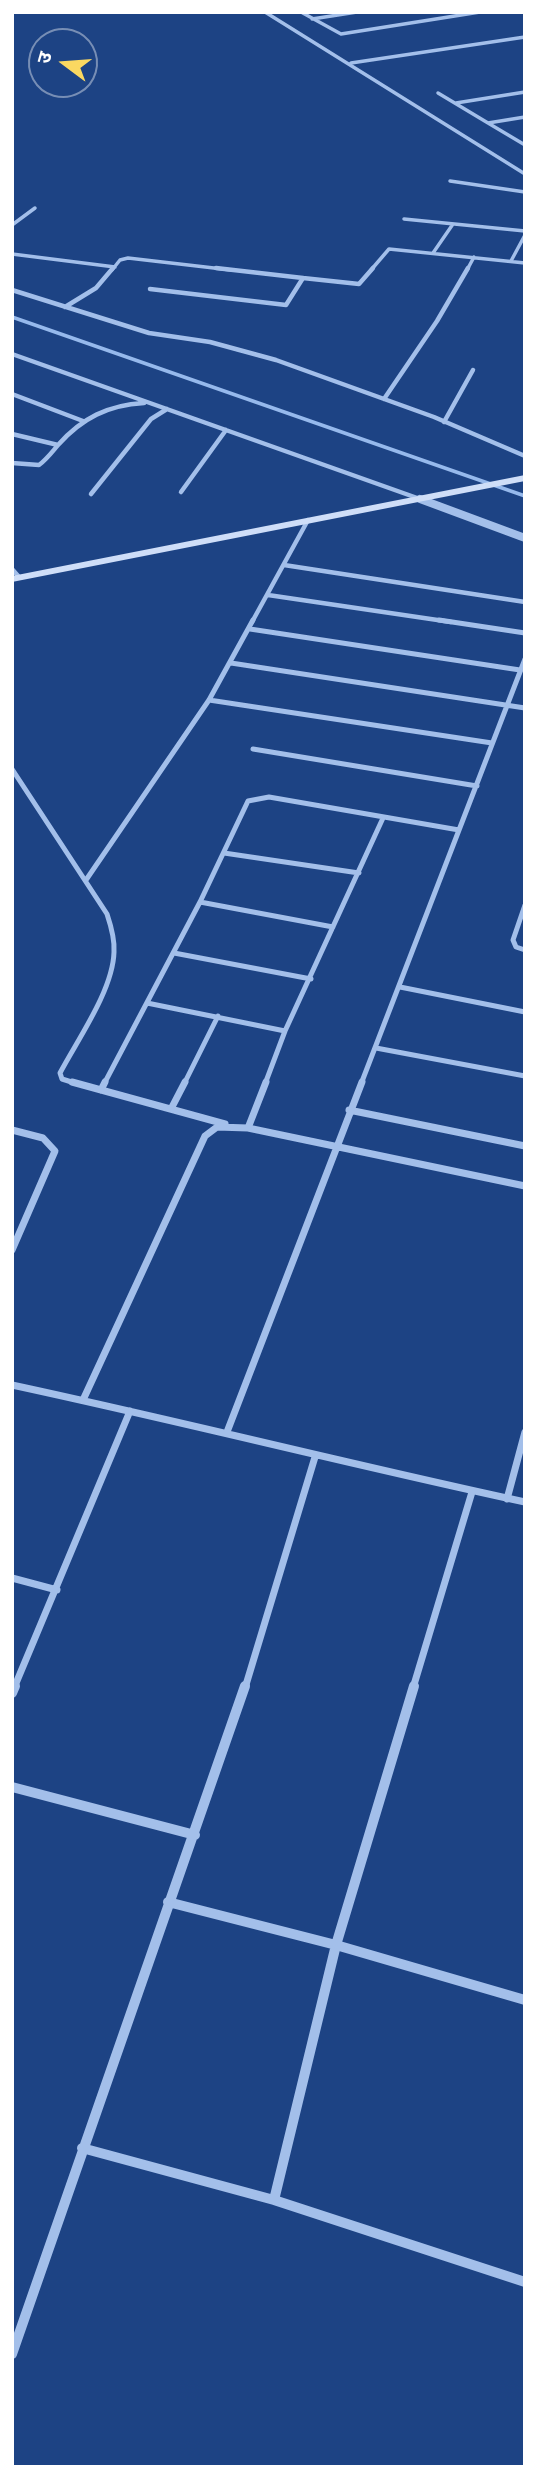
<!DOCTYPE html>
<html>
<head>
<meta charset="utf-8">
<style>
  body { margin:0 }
  #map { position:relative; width:537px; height:2479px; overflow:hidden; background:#1d4384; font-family:Signika,"Noto Sans Devanagari",sans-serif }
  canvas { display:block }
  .frame { position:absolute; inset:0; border:14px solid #fff; pointer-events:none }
  .north { position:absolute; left:28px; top:28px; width:70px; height:70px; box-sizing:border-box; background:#1d4384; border:2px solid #778eb5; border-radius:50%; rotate:286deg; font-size:19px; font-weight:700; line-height:28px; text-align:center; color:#fff }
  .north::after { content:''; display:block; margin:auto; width:24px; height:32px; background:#fad861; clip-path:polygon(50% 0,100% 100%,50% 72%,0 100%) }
</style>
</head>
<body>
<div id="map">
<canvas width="537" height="2479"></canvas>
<div class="frame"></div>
<div class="north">उ</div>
</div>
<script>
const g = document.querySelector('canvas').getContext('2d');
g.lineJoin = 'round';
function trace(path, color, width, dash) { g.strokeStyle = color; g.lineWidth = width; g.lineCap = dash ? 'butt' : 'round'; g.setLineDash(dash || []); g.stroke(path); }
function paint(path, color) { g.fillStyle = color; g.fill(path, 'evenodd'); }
trace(new Path2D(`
  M12 317 525 496`), '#96b9ec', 3.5);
trace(new Path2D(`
  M265 12 525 174
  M301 12 341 34 480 12
  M312 19 357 12
  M351 63 525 37
  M438 93 488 123
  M456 103 525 92
  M525 117 488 123 525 145
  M450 181 525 192
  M404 219 525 231
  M12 225 35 208
  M433 253 453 224
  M12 254 115 267
  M511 261 525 235
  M112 270 120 260 128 258 231 270
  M371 270 389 249 525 263
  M467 270 474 257`), '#a3bfea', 3.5);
trace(new Path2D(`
  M303 278 359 284 373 268
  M150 289 286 305 303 278 216 268
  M12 290 149 333 210 342 276 360 434 417 525 456
  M65 307 96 288 113 268
  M12 354 420 499
  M12 394 83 421
  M384 399 437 321 468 268
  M444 422 473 370
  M12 434 58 445
  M12 463 39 465C47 459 52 452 58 445 82 418 108 405 144 403
  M181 492 226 430
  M91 494 151 419 167 409
  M284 565 525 602
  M12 569 19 577
  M268 595 451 622
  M252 622 308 520`), '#a3bfea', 4.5);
trace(new Path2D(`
  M439 620 525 633
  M250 629 520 670
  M231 663 525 708
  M209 700 492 743
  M253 749 477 786
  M12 769 107 914C111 926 115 939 114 952 113 990 78 1039 60 1073L62 1079 78 1084
  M224 853 359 873
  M86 880 209 700 253 620
  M200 902 333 927
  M525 905 513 940 516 947 525 950
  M174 953 311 979
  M400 987 525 1012
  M147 1003 285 1031
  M376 1048 525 1076
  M104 1084 200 902 248 801 269 797 459 830
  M184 1084 218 1016
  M265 1084 285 1031 383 818
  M361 1084 525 659`), '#a3bfea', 5);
trace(new Path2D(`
  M72 1082 225 1124
  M101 1090 105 1082
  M171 1109 185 1082
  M349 1110 525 1146
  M248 1128 266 1082
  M12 1130 43 1138 55 1151 12 1250
  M12 1385C184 1422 353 1465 525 1502
  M83 1400 205 1136 217 1127 248 1128 525 1186
  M227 1432 362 1082
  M507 1499 525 1432
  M12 1578 57 1590
  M14 1688 130 1411
  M245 1688 315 1457
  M413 1688 472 1492`), '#a3bfea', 7);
trace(new Path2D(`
  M12 1693 15 1686
  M12 1787 195 1835
  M168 1902 336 1945 525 2000
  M82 2148 274 2200 525 2282
  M274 2200 336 1945 414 1686
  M12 2354 245 1686`), '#a3bfea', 10);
trace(new Path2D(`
  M420 499 525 538`), '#a3bfea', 8);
paint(new Path2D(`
  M525 475V481L12 582V576Z`), '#cfdef8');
</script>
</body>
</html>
